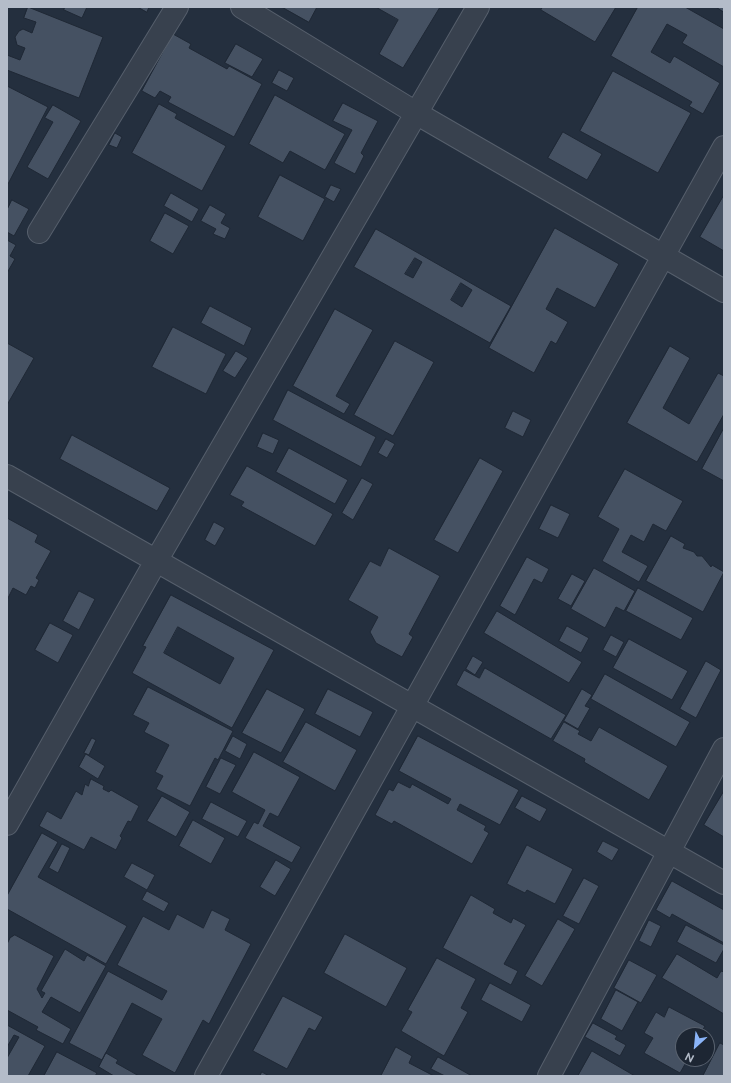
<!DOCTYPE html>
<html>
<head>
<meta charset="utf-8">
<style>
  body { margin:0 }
  #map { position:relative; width:731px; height:1083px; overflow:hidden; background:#242f3e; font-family:Raleway,sans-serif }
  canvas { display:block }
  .frame { position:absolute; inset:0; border:8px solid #b4bcc9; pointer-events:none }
  .north { position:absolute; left:675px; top:1027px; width:40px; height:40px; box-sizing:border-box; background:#1d2633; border:1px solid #59626f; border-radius:50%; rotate:207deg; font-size:11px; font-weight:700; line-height:16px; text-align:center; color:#b4bcc9 }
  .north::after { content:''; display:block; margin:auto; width:14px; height:18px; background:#8ab4f8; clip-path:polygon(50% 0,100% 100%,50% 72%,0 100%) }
</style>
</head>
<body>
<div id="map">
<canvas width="731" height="1083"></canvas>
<div class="frame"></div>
<div class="north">N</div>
</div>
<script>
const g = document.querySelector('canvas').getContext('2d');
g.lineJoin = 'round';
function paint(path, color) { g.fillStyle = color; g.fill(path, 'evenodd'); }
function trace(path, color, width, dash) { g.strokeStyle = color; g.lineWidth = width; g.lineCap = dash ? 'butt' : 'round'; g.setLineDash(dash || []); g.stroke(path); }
const building = new Path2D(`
  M28 7 103 37 79 98 7 70V55L20 60 25 48 17 45 15 37 19 31 23 29 32 33 36 22 24 18Z
  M65 7H87L82 18 64 10Z
  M138 7H149L147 12Z
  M282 7H317L309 22Z
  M376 7H440L403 68 379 54 398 20Z
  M543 7H616L595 42 541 10Z
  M638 7H685L724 29V67L682 43 687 35 667 24 651 52 670 63 674 56 720 83 703 114 689 106 692 102 611 56Z
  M716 7H724V12Z
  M173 34 191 44 189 48 227 69 229 66 262 84 234 137 168 102 171 97 160 91 155 98 142 91Z
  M236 44 263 59 252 77 225 63Z
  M279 70 294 78 287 91 272 83Z
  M613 71 691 113 658 173 580 131Z
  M7 86 48 107 8 184 7 183Z
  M275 95 345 134 325 170 290 151 283 163 249 144Z
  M343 103 378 121 361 153 364 156 355 174 334 163 352 130 333 121Z
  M159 104 177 114 175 118 226 146 202 191 132 153Z
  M53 105 81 121 48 179 27 167 53 122 45 118Z
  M563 132 602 154 587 180 548 158Z
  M115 133 122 137 117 148 109 145Z
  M280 175 325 199 303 241 258 217Z
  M331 185 341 189 334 202 325 197Z
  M171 193 199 209 192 222 164 206Z
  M724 195V251L700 237Z
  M12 200 29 209 14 236 7 232V210Z
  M210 205 226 214 221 223 230 228 225 239 213 234 216 229 201 221Z
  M165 213 189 226 173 254 150 241Z
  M555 228 619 264 595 308 557 288 546 309 568 322 556 344 551 341 534 373 489 348Z
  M376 229 511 306 490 343 354 267ZM415 258 422 262 413 278 405 274ZM461 283 472 290 462 307 451 300Z
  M7 240 16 245 10 256 15 259 7 273Z
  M210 306 252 328 244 346 201 323Z
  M335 309 373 330 336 396 350 404 344 414 293 386Z
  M173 327 226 354 206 394 152 367Z
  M395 341 434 362 393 436 354 415Z
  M7 343 34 358 7 405Z
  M670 346 690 358 663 408 689 424 718 373 724 376V414L697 462 627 423Z
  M236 351 248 358 235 378 223 371Z
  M288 390 376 437 361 467 273 420Z
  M513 411 531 420 523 437 505 428Z
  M723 430H724V481L702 469Z
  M263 433 279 440 273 454 257 447Z
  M72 435 170 488 157 511 60 459Z
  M386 439 395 444 387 458 378 453Z
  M289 448 348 480 335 504 276 472Z
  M480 458 503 471 458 553 434 540Z
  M247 466 333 514 315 546 241 506 244 502 230 495Z
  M625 469 683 501 666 531 653 524 644 542 631 535 622 552 648 566 639 582 602 561 619 529 598 517Z
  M362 478 373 484 353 520 342 513Z
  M551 505 570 514 558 538 539 529Z
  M7 518 38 535 35 542 51 551 36 578 39 580 35 588 31 586 26 595 13 588 7 600Z
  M214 522 225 528 215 546 205 540Z
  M671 536 685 544 683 548 694 552 697 556H702L711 567 712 565 724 572 703 612 646 581Z
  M389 548 440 576 409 634 413 637 402 657 376 643 370 632 378 617 348 600 370 561 380 566Z
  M527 557 549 569 542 583 534 579 515 615 500 606Z
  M594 568 635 591 624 611 616 607 605 628 571 609Z
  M572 574 585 581 571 606 558 599Z
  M638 588 693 618 681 640 626 611Z
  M79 591 95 599 79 630 63 621Z
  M171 595 274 650 232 728 132 673 146 647 143 646ZM178 627 234 658 220 684 164 653Z
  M497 611 582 662 569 683 484 633Z
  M50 623 73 635 58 663 35 650Z
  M567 626 589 638 581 653 559 641Z
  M611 635 624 642 616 657 603 650Z
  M629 639 688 671 672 700 613 668Z
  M473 656 483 662 475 675 466 669Z
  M706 661 721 670 696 718 680 709Z
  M485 668 566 715 551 739 456 685 464 670 479 678Z
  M605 674 690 722 676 747 591 699Z
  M148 687 233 731 218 760 215 758 190 806 156 789 163 776 155 772 169 745 144 732 149 723 133 715Z
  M267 689 305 709 281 753 242 733Z
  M328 689 373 712 360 737 315 714Z
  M582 689 592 695 585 706 590 708 578 729 564 721Z
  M306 722 357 750 335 791 283 762Z
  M564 722 580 731 578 734 591 741 599 727 668 766 649 800 584 762 585 759 553 741Z
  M233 736 247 744 240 759 225 751Z
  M418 736 519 790 500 825 460 804 457 810 486 826 484 830 489 833 472 864 394 821 392 824 375 815 389 789 393 791 398 782 410 788 412 784 448 804 451 799 399 771Z
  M92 738 96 740 89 755 84 753Z
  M254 752 300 777 278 817 270 813 263 826 301 847 292 863 245 838 254 822 258 824 265 810 232 792Z
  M86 754 105 766 98 779 79 767Z
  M221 758 236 765 220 794 206 787Z
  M91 779 104 786 103 789 109 792 111 790 139 806 131 822 128 821 120 836 122 838 116 850 91 837 84 850 39 826 47 811 61 819 76 791 82 795 85 784 88 786Z
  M724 791V837L704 825Z
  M162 796 190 812 176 837 147 821Z
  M522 796 547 809 540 822 515 808Z
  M211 802 247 821 238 837 202 819Z
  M193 820 225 838 211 864 179 846Z
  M42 833 58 842 38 877 127 926 106 964 7 909V896Z
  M603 841 619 849 612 861 597 852Z
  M62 844 70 848 58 873 49 868Z
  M527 845 573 869 555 904 527 890 525 893 507 884Z
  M276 860 291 869 275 896 260 887Z
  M132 863 155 875 147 890 124 877Z
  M584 878 599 886 579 924 563 916Z
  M672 881 724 910V943L672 914 670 918 656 910Z
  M147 891 169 903 164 912 142 900Z
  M471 895 495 909 493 913 511 923 513 918 526 925 504 964 518 971 511 985 443 948Z
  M212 910 230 919 225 930 251 944 209 1024 203 1020 175 1073 142 1055 162 1019 132 1003 102 1060 69 1043 108 971 162 1000 167 991 117 965 143 916 169 930 177 914 203 928Z
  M558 919 575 929 542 986 525 976Z
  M649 920 661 926 651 947 639 941Z
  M686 925 724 945V949L716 963 677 942Z
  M345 934 407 968 386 1007 324 973Z
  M15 935 54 956 37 989 42 998 45 993 41 991 65 949 84 961 87 955 106 966 80 1013 51 997 42 1012 71 1029 63 1044 36 1030 38 1027 7 1010V944L10 938Z
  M677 954 717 978 721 971 724 972V1014L662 978Z
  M437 958 476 979 461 1008 468 1012 444 1056 401 1031 412 1012 408 1010Z
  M629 960 657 975 641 1003 614 988Z
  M490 983 531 1005 522 1022 481 1000Z
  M616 990 638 1002 622 1031 601 1019Z
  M283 996 323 1017 315 1031 309 1028 287 1069 253 1051Z
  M669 1007 705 1026 700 1035H683V1059H688L680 1073 644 1053 653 1038 644 1033 656 1012 664 1017Z
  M593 1023 617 1036 615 1039 626 1045 620 1056 585 1037Z
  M7 1025 45 1046 28 1076H7V1058L19 1037 14 1035 7 1047Z
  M720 1043 724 1045V1076H703Z
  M396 1047 412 1056 409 1063 434 1076H381Z
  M592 1051 635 1076H578Z
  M57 1052 97 1073 95 1076H44Z
  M106 1053 118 1060 116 1063 139 1076H114L99 1067Z
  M438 1057 472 1076H445L431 1069Z
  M262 1072 269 1076H260Z`);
paint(building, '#455162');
trace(building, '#1f2835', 1);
const minor = new Path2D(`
  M242 7 416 113 724 291
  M39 232 177 7
  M7 476 724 883
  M7 824 156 561 478 7
  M206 1076 724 147
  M549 1076 724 749`);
trace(minor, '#565f6c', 24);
trace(minor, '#38414e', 22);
</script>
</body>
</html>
